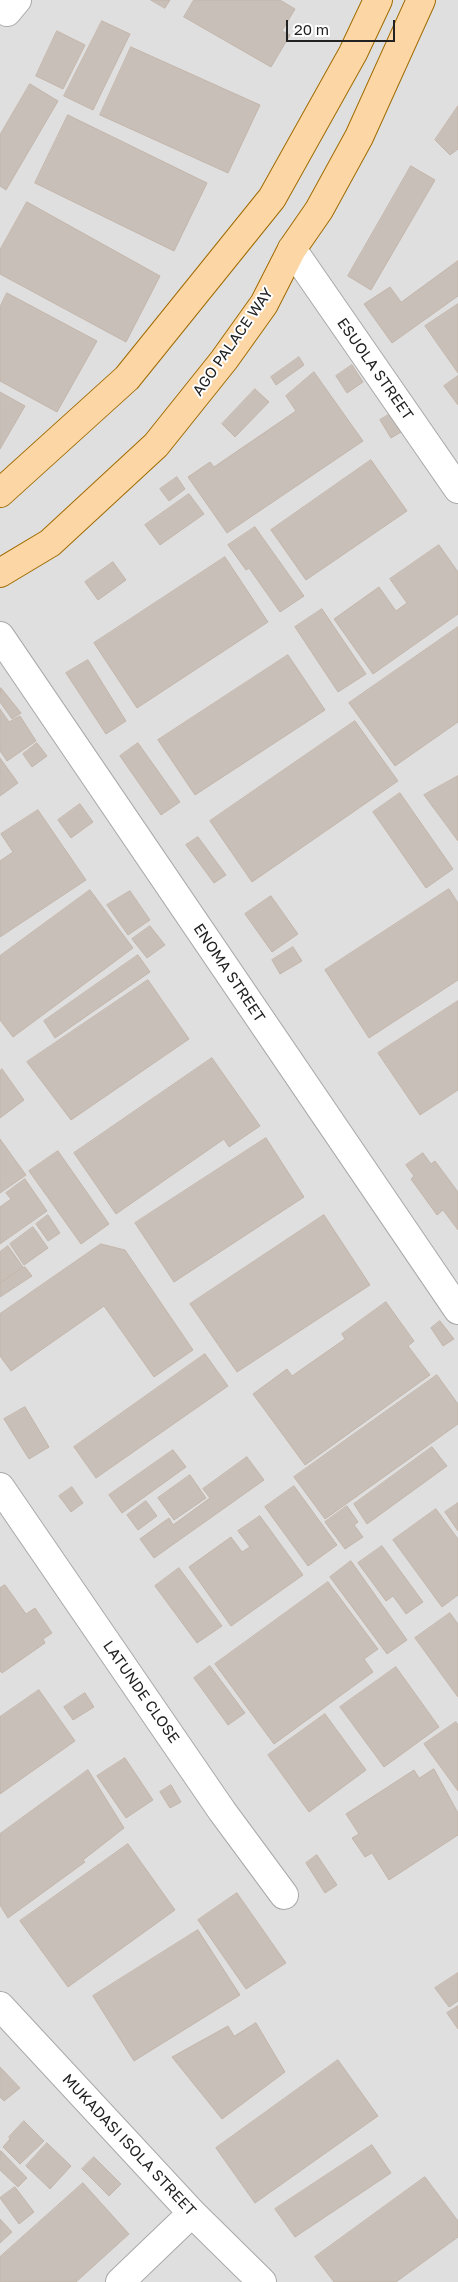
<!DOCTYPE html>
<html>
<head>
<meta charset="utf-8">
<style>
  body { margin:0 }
  #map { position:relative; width:458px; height:2282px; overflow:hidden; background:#f2efe9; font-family:"Golos Text",sans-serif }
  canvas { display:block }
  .scale { position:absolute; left:286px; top:20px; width:109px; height:22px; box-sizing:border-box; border:2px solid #222; border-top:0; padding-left:6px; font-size:15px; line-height:18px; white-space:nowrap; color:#222; -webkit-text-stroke:4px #fff; paint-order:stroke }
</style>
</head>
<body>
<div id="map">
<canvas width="458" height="2282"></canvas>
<div class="scale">20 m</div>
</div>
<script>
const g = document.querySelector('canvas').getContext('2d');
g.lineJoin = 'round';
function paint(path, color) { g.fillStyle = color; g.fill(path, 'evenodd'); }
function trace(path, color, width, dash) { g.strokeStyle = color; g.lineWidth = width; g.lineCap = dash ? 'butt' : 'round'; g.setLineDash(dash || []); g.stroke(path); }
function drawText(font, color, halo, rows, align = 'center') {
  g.font = font + ' "Golos Text",sans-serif'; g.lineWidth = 4; g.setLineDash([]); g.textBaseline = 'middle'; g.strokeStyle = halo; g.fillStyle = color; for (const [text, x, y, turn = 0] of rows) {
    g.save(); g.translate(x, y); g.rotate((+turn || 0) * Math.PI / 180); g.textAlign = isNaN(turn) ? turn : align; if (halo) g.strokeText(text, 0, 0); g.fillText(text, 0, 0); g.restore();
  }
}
paint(new Path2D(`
  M0 0H458V2282H0Z`), '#e0dfdf');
const building = new Path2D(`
  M151 0H170L165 8Z
  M194 0H280L295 9 282 31 290 35 271 67 184 17Z
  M102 21 130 34 93 110 64 96Z
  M57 31 85 45 63 89 36 76Z
  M131 47 260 105 228 173 100 115Z
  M30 84 58 101 6 190 0 186V135Z
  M458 106V149L450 155 435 140Z
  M68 115 207 183 174 251 35 183Z
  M411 166 435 180 371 290 348 276Z
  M27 202 160 276 126 342 0 274V250Z
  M458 261V296L392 343 364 304 390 287 401 302Z
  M7 293 97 341 57 412 0 381V307Z
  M458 304V373L425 326Z
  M299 357 304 365 276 385 271 377Z
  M352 365 363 382 347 393 336 376Z
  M314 372 363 441 227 533 188 477 210 462 214 467 296 411 286 396Z
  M458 376V405L444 386Z
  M255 389 269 402 235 437 222 424Z
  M0 392 25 406 0 449Z
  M390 414 401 432 391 438 380 420Z
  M371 460 407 511 306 580 271 530Z
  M177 477 185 489 169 501 160 489Z
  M189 494 204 514 160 545 145 525Z
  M255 527 304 596 280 612 249 568 246 570 228 545Z
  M439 545 458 572V614L373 674 334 619 379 587 396 611 407 603 390 579Z
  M225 557 268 622 137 708 94 643Z
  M113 562 126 580 98 600 85 582Z
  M322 609 366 674 338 692 295 627Z
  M458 627V722L395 766 349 703Z
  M288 655 325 710 195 795 158 740Z
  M88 660 126 721 106 734 66 673Z
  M1 688 21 713 12 719 0 702Z
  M0 709 9 722 20 716 36 741 7 761 0 751Z
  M355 721 398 781 252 882 210 821Z
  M37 743 47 756 32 767 23 754Z
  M138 743 180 802 161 815 120 756Z
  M0 758 18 783 0 796Z
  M458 776V841L424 795Z
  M400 793 453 869 426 888 373 812Z
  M80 804 93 822 71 838 58 820Z
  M38 810 86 880 0 937V861L13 852 1 834Z
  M198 837 226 875 214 883 186 845Z
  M449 889 458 903V980L369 1038 325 970Z
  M90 890 133 948 13 1037 0 1020V956Z
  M130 891 150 920 128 935 107 905Z
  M271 896 298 934 272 952 245 914Z
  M150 926 165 945 147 958 132 939Z
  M293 947 302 961 280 974 272 960Z
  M138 955 150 972 55 1038 44 1021Z
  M148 980 189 1039 71 1120 27 1062Z
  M458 1001V1090L420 1115 378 1053Z
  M212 1058 260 1126 229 1147 224 1139 116 1214 74 1153Z
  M2 1069 24 1100 0 1118V1071Z
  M266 1138 304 1197 174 1282 135 1223Z
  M0 1139 26 1175 0 1193Z
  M58 1151 109 1224 81 1244 29 1171Z
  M423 1153 431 1164 435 1161 458 1192V1230L443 1210 437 1215 411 1179 414 1176 406 1165Z
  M25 1179 47 1211 0 1244V1207L11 1199 6 1193Z
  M48 1215 60 1233 48 1241 36 1224Z
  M324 1215 370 1285 237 1372 190 1304Z
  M33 1227 48 1248 24 1265 10 1244Z
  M101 1244 125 1250 193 1350 154 1377 104 1306 11 1371 0 1356V1314Z
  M8 1246 23 1267 0 1283V1252Z
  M25 1267 32 1276 0 1297V1284Z
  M386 1302 414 1341 408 1346 430 1375 305 1465 253 1394 287 1369 292 1376 345 1339 342 1334Z
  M440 1321 454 1339 443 1346 431 1328Z
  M205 1354 228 1386 96 1478 74 1447Z
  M437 1375 458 1404V1424L325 1519 294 1477Z
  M25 1407 49 1447 29 1459 4 1419Z
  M432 1447 447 1466 367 1524 354 1504Z
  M173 1450 186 1467 122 1513 109 1495Z
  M247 1457 264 1480 154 1558 140 1539 169 1518 173 1525 210 1498 203 1489Z
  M190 1475 206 1498 174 1520 158 1498Z
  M294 1486 337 1545 308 1566 265 1507Z
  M72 1487 83 1503 71 1512 59 1496Z
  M146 1501 157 1516 138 1530 127 1515Z
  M458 1503V1531L445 1512Z
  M347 1506 358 1522 354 1525 363 1537 345 1549 325 1522Z
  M436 1509 458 1539V1595L442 1607 393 1540Z
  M260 1516 303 1575 231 1626 189 1567 231 1537 242 1552 250 1547 238 1531Z
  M382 1546 423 1602 406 1614 393 1596 386 1601 358 1563Z
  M351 1561 407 1640 387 1654 330 1577Z
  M179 1568 222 1626 197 1643 155 1586Z
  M328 1582 378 1649 364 1659 373 1672 274 1744 215 1664Z
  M5 1585 26 1614 35 1608 52 1633 43 1639 45 1643 2 1673 0 1671V1588Z
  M450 1613 458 1624V1697L415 1638Z
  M210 1666 245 1713 228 1725 194 1678Z
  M396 1667 439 1727 384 1767 340 1707Z
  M39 1690 75 1741 0 1794V1717Z
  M85 1693 94 1707 73 1720 64 1707Z
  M325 1714 366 1770 309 1812 268 1755Z
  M456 1722 458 1725V1791L424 1744Z
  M125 1758 153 1800 126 1818 97 1776Z
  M434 1769 458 1813V1835L389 1880 372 1853 365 1857 352 1838 359 1834 346 1814 414 1770 419 1778Z
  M88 1770 124 1828 83 1860 85 1862 8 1918 0 1905V1834Z
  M171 1785 181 1802 170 1808 160 1792Z
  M128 1844 175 1910 68 1987 20 1921Z
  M317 1855 337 1885 325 1893 306 1863Z
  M237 1893 286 1963 246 1989 198 1920Z
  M198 1930 240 1995 134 2061 93 1996Z
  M458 1973V2001L449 2007 435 1988Z
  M458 2006V2029L447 2013Z
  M256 2023 285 2072 222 2119 172 2057 228 2026 234 2036Z
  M338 2060 378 2116 255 2203 216 2148Z
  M0 2067 20 2088 4 2101 0 2097Z
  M24 2121 44 2141 20 2164 3 2147 10 2139 9 2137Z
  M47 2143 71 2166 50 2189 26 2166Z
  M372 2145 391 2173 295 2237 275 2209Z
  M1 2151 27 2178 18 2187 0 2170Z
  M94 2157 121 2184 109 2196 82 2169Z
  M425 2177 458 2221V2237L396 2282H334L315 2257Z
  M83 2183 129 2234 76 2282H0V2257Z
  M15 2187 34 2212 19 2224 0 2198Z
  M0 2219 12 2232 0 2243Z`);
paint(building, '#c7bfb8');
trace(building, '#c4b6ab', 1);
const minor = new Path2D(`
  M0 8 7 12 17 0
  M292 249 458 489
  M0 636 458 1310
  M0 1487 222 1811 284 1895
  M0 2006 192 2213 262 2282
  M120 2282 192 2213`);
const major = new Path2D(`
  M0 493 127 378 272 198 353 53 378 0
  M0 573 50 543 156 445 224 360 264 304 292 249 319 210 359 137 421 0`);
trace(minor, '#a9a9a9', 30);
trace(major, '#a06b00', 30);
trace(minor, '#fff', 28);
trace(major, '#fcd6a4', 28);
drawText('15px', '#222', '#fff', [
  ["AGO PALACE WAY",233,342,-55],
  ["ESUOLA STREET",375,369,55],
  ["ENOMA STREET",229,973,56],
  ["LATUNDE CLOSE",141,1692,55],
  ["MUKADASI ISOLA STREET",129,2145,47]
]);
</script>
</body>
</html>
